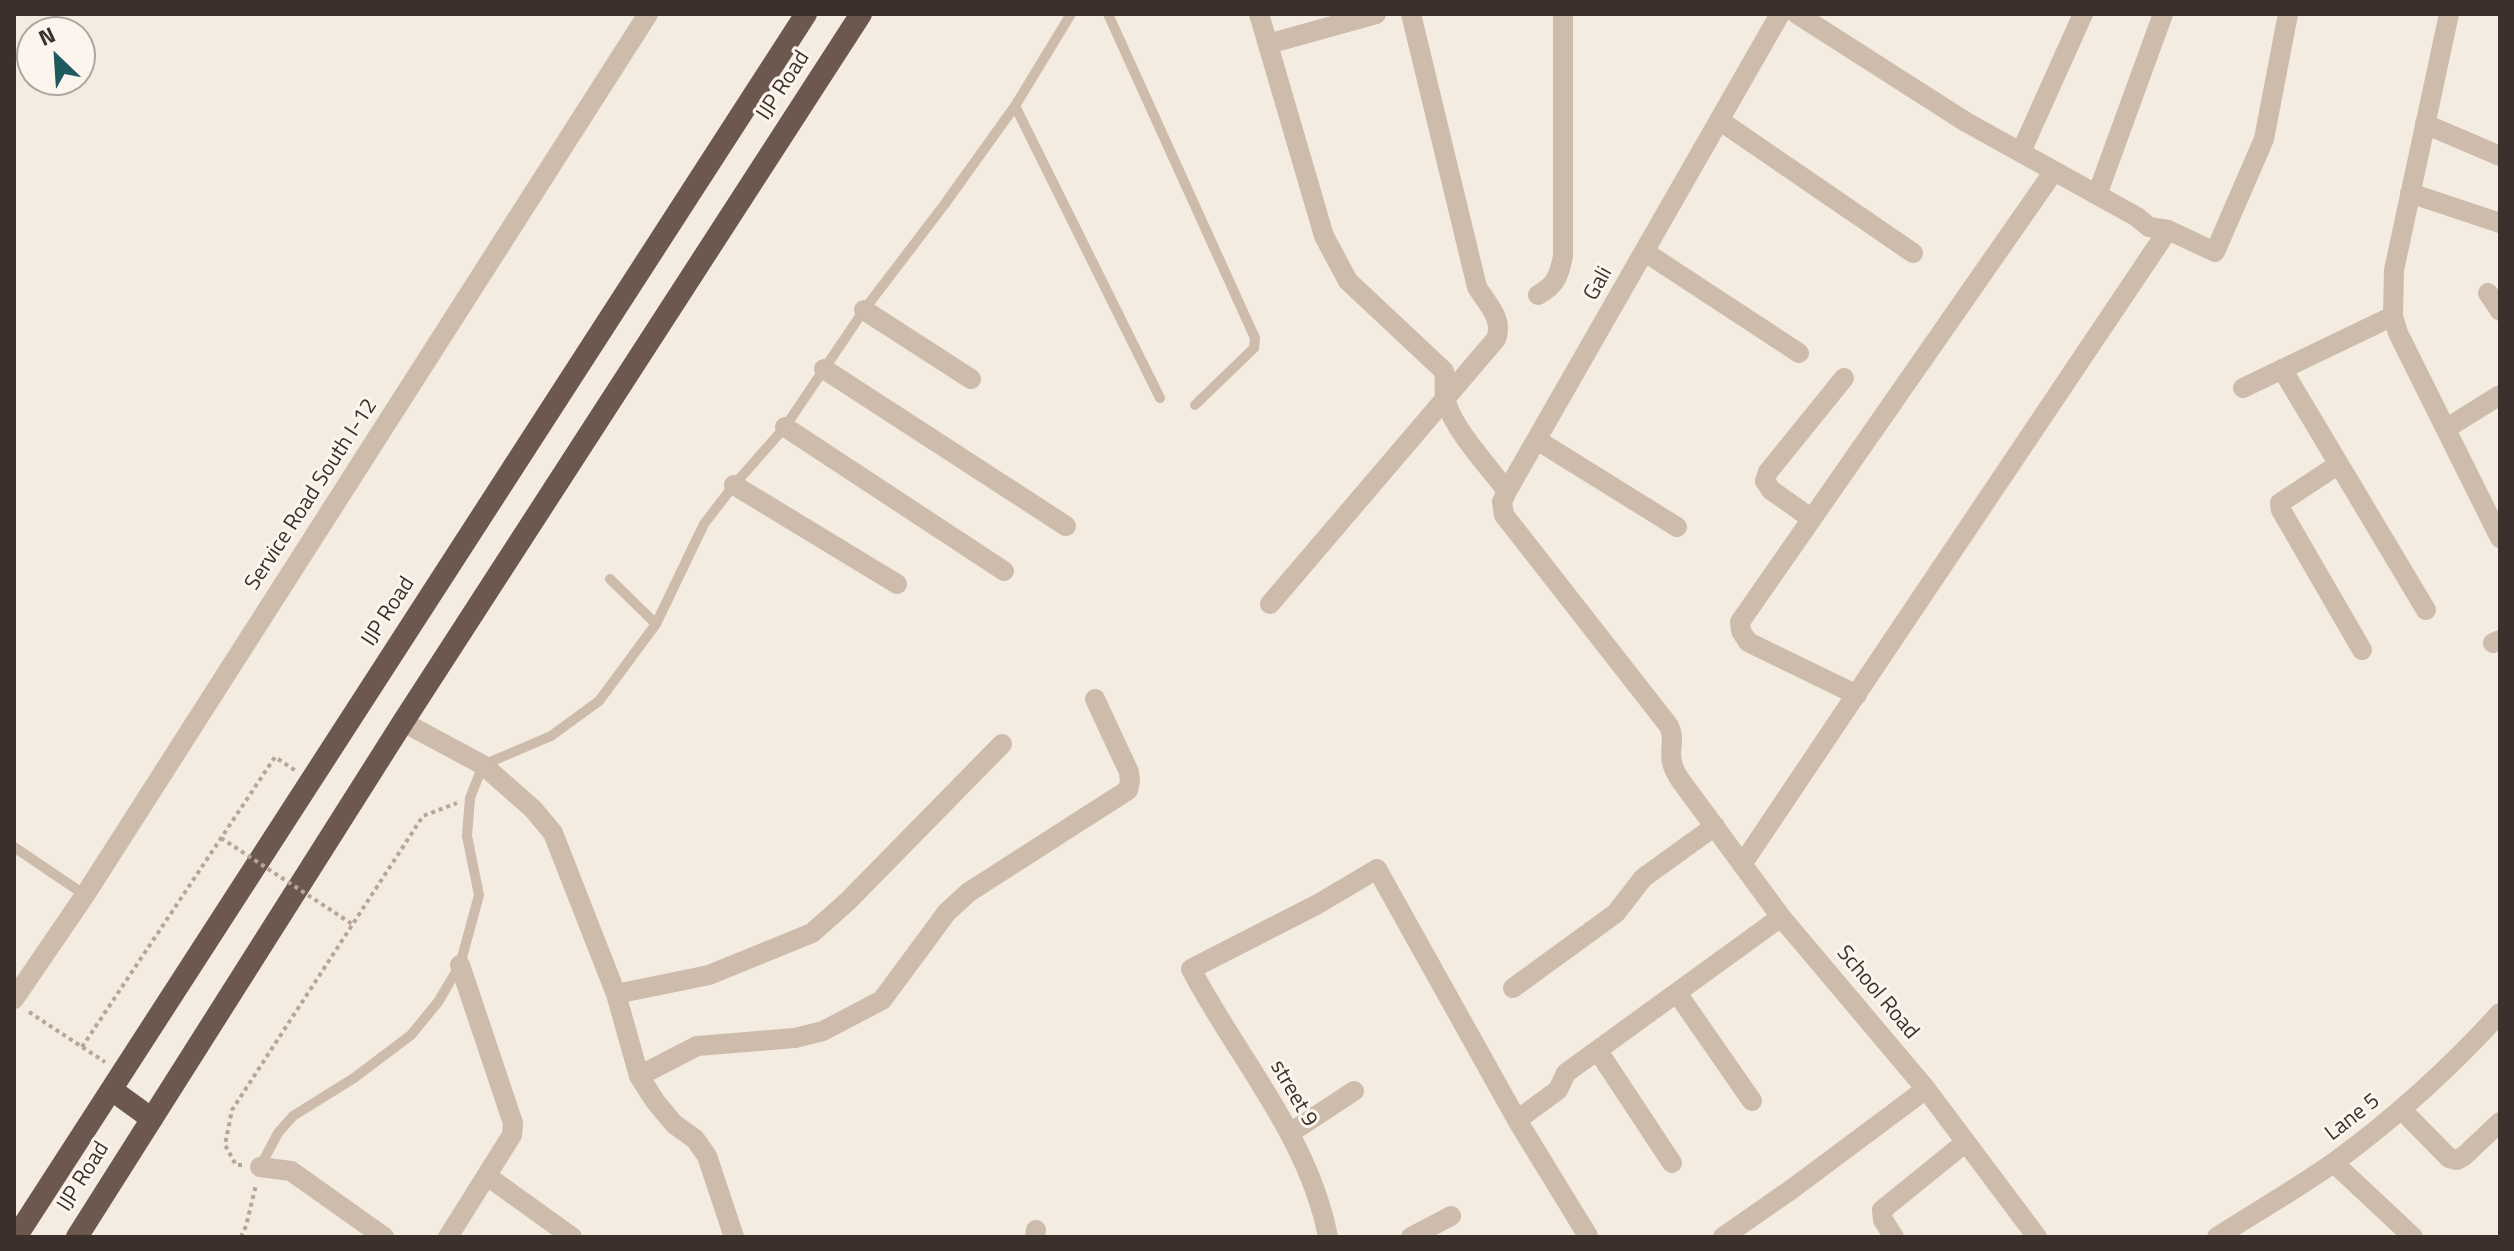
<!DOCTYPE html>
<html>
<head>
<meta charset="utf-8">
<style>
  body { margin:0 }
  #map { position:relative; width:2514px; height:1251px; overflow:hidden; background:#f4ebe1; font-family:"Titillium Web",sans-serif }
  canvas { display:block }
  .frame { position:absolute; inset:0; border:16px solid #3b302b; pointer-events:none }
  .north { position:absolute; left:16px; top:16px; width:80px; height:80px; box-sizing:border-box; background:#fbf5ee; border:2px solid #aea6a0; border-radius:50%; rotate:335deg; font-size:22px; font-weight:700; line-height:32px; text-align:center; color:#3b302b }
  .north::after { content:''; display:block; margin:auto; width:28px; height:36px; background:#1f5a5e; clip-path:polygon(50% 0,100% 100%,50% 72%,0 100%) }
</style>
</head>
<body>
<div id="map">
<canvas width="2514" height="1251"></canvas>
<div class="frame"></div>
<div class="north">N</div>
</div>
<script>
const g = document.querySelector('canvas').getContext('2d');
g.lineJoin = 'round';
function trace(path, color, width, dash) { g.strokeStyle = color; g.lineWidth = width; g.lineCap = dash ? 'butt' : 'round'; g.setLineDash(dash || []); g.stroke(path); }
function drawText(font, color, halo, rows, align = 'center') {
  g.font = font + ' "Titillium Web",sans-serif'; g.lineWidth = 6; g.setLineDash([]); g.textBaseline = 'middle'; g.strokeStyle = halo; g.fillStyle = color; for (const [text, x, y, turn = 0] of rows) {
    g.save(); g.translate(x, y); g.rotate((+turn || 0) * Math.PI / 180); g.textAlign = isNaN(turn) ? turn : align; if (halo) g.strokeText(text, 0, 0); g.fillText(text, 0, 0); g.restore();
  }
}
trace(new Path2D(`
  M29 1012 105 1062
  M82 1047 275 757 296 771
  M242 1165H236L225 1145 232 1110 423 816 457 803
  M241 1237 246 1226 256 1185`), '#b9a596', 4, [4, 4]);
trace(new Path2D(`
  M1108 14 1255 338 1254 348 1195 405
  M1015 106 1160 398
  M610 579 656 624
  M14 847 85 895
  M260 1167 278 1133 293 1116 354 1078 411 1035 438 1002 460 965 479 895 467 836 470 798 483 765 551 736 599 701 656 624 704 524 734 485 785 427 864 310 944 205 1015 106 1071 14`), '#cdbbac', 10);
trace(new Path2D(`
  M1259 14 1324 236 1348 281 1444 371C1446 381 1443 392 1446 402 1455 431 1488 466 1507 491
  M1780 14 1507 491 1502 502 1504 515 1669 726C1678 744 1662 755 1681 781L1781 917 1926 1089 2037 1237
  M2449 14 2394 270 2393 316 2398 333 2500 538
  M1268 44 1376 14
  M1719 120 1913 253
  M2425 124 2500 156
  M2021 152 2083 14
  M2410 193 2500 223
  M2097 195 2163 14
  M2168 230 2215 252 2264 139 2288 14
  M1645 252 1799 353
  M2488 293 2500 311
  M1538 295C1556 285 1559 276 1563 256V14
  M864 310 971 379
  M824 369 1066 526
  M2282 369 2426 610
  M2243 388 2393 316
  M785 427 1004 571
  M2447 428 2500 395
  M1537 440 1677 527
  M2339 464 2280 503 2281 510 2362 650
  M734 485 897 584
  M1812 519 1771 490 1765 481 1768 472 1844 378
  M1270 604 1496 339C1504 319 1487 304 1477 287L1411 14
  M2493 643 2500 640
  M1857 695 1748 642 1741 631 1740 622 2054 171
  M403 722 483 765 533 809 553 833 616 994 639 1076 655 1101 674 1124 695 1139 707 1156 734 1237
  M1743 863 2168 230 2149 227 2137 217 1966 122 1797 14
  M1513 988 1616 913 1643 878 1715 826
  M1677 993 1752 1101
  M616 994 709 975 812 933 848 901 1002 744
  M14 999 85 895 648 14
  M1598 1051 1672 1163
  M639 1076 697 1046 795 1038 823 1031 882 1000 947 912 969 892 1128 790 1130 781 1129 772 1095 699
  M2402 1110 2449 1158 2457 1160 2464 1156 2500 1122
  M1517 1120 1588 1236
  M1290 1133 1354 1091
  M2334 1163 2413 1237
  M260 1167 291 1171 384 1237
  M487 1176 572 1237
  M448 1237 512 1135 513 1123 460 965
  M1035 1237 1036 1230
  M1328 1237C1309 1137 1237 1057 1191 969L1318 904 1377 869 1517 1120 1558 1090 1566 1073 1781 917
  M1411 1237 1451 1216
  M1723 1237 1792 1189 1926 1089
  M1894 1237 1883 1220 1882 1210 1966 1142
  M2217 1237C2256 1212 2298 1188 2336 1161 2396 1117 2450 1068 2500 1013`), '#cdbbac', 20);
trace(new Path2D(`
  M112 1090 152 1119
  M16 1237 806 14
  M77 1237 403 722 861 14`), '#6c584f', 22);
trace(new Path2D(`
  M221 838 352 924`), '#b9a596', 4, [4, 4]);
drawText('22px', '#3b302b', '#fbf5ee', [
  ["IJP Road",784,86,-57],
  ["Gali",1599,284,-61],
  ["Service Road South I-12",312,495,-57],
  ["IJP Road",389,612,-57],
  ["School Road",1877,993,50],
  ["street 9",1293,1094,60],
  ["Lane 5",2353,1118,-38],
  ["IJP Road",84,1177,-58]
]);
</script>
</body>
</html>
